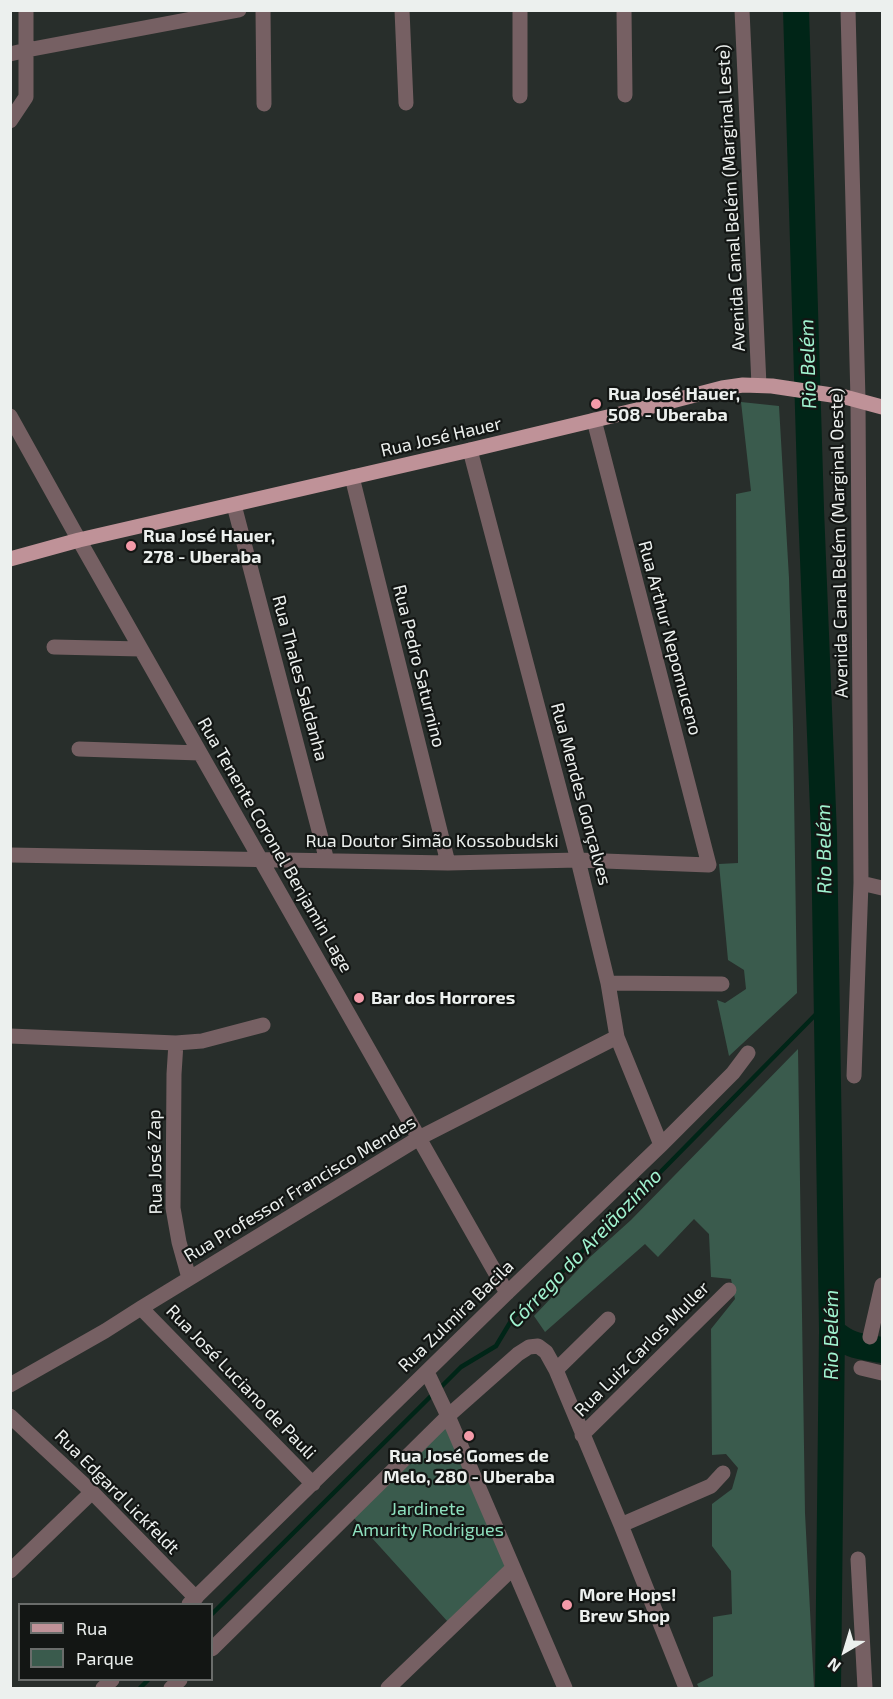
<!DOCTYPE html>
<html>
<head>
<meta charset="utf-8">
<style>
  body { margin:0 }
  #map { position:relative; width:893px; height:1699px; overflow:hidden; background:#282e2b; font-family:"Exo 2",sans-serif }
  canvas { display:block }
  .frame { position:absolute; inset:0; border:12px solid #ecf0ee; pointer-events:none }
  .legend { position:absolute; left:18px; top:1603px; width:195px; height:78px; box-sizing:border-box; background:#131614; border:2px solid #6a6d6b; margin:0; padding:8px 10px; list-style:none; font-size:18px; color:#ecf0ee }
  .legend li { display:flex; align-items:center; gap:12px; height:30px }
  .legend b { width:30px; border:2px solid #6a6d6b }
  .north { position:absolute; left:815px; top:1621px; width:60px; height:60px; -webkit-text-stroke:4px #131614; paint-order:stroke; rotate:218deg; font-size:16px; font-weight:700; line-height:24px; text-align:center; color:#ecf0ee }
  .north::after { content:''; display:block; margin:auto; width:21px; height:27px; background:#ecf0ee; clip-path:polygon(50% 0,100% 100%,50% 72%,0 100%) }
</style>
</head>
<body>
<div id="map">
<canvas width="893" height="1699"></canvas>
<div class="frame"></div>
<ul class="legend">
<li><b style="height:8px;background:#bf9298"></b>Rua</li>
<li><b style="height:16px;background:#3a5b4d"></b>Parque</li>
</ul>
<div class="north">N</div>
</div>
<script>
const g = document.querySelector('canvas').getContext('2d');
g.lineJoin = 'round';
function paint(path, color) { g.fillStyle = color; g.fill(path, 'evenodd'); }
function trace(path, color, width, dash) { g.strokeStyle = color; g.lineWidth = width; g.lineCap = dash ? 'butt' : 'round'; g.setLineDash(dash || []); g.stroke(path); }
function drawText(font, color, halo, rows, align = 'center') {
  g.font = font + ' "Exo 2",sans-serif'; g.lineWidth = 4.5; g.setLineDash([]); g.textBaseline = 'middle'; g.strokeStyle = halo; g.fillStyle = color; for (const [text, x, y, turn = 0] of rows) {
    g.save(); g.translate(x, y); g.rotate((+turn || 0) * Math.PI / 180); g.textAlign = isNaN(turn) ? turn : align; if (halo) g.strokeText(text, 0, 0); g.fillText(text, 0, 0); g.restore();
  }
}
paint(new Path2D(`
  M741 402 779 406 789 578 793 727 797 993 729 1056 717 1000 725 1003 746 989 744 970 728 960 719 864 738 863 736 494 751 491Z
  M798 1049 805 1513 814 1688H699L697 1684 713 1676V1617L732 1614 731 1571 712 1546V1504L732 1489 738 1468 726 1454 712 1455 711 1329 735 1299 731 1279 711 1277 709 1234 694 1219 658 1257 645 1244 545 1332 534 1316 590 1257 631 1220Z
  M448 1424 507 1565 448 1622 353 1517Z`), '#3a5b4d');
trace(new Path2D(`
  M439 1389 461 1367 496 1346 514 1316 560 1274 827 1003
  M212 1614 433 1394
  M140 1688 148 1680`), '#002517', 4.5);
trace(new Path2D(`
  M796 10 811 509 824 835 832 1331 828 1688
  M832 1331C850 1347 860 1346 882 1350`), '#002517', 26);
trace(new Path2D(`
  M263 10 264 104
  M402 10 406 103
  M624 10 625 95
  M742 10 759 385
  M848 10 858 400 861 883 854 1076
  M10 54 27 50 239 10
  M520 96V10
  M10 121 26 97V10
  M10 416 79 540 507 1293
  M470 450 578 860 608 983 617 1037 661 1145
  M352 477 448 863
  M234 505 327 861
  M54 647 141 649
  M79 749 200 753
  M10 855 448 863 578 860 709 865 594 420
  M861 883 882 888
  M608 983 722 984
  M10 1036 176 1043 202 1041 263 1025
  M176 1043 174 1074 173 1208 179 1242 189 1278
  M141 1308 313 1484
  M870 1337 882 1285
  M861 1368 882 1373
  M556 1370 608 1319
  M427 1372 448 1416 565 1688
  M10 1385 105 1331 141 1308 419 1138 617 1037
  M10 1416 92 1492 196 1598
  M582 1435 729 1290
  M621 1525 711 1486 723 1473
  M858 1559 865 1688
  M10 1571 92 1492
  M189 1604 507 1293 661 1145 733 1073 748 1053
  M212 1649 448 1416 518 1354 529 1347 538 1346 546 1352 556 1370 621 1525 686 1688
  M103 1688 112 1680
  M171 1688 180 1680
  M388 1688 513 1568`), '#766063', 15);
trace(new Path2D(`
  M10 559 79 540 470 450 645 408 722 388 743 385 772 386 845 397 882 407`), '#bf9298', 15);
for (const [x, y, r, color] of [
  [596,404,6,"#f39aa8"],
  [131,546,6,"#f39aa8"],
  [359,998,6,"#f39aa8"],
  [469,1436,6,"#f39aa8"],
  [567,1605,6,"#f39aa8"]
]) { const dot = new Path2D(); dot.arc(x, y, r, 0, 2 * Math.PI); g.fillStyle = color; g.fill(dot); trace(dot, '#131614', 2); }
drawText('18px', '#ecf0ee', '#131614', [
  ["Avenida Canal Belém (Marginal Leste)",731,198,-93],
  ["Rua José Hauer",441,437,-13],
  ["Avenida Canal Belém (Marginal Oeste)",839,543,-91],
  ["Rua Arthur Nepomuceno",670,638,75],
  ["Rua Pedro Saturnino",419,666,76],
  ["Rua Thales Saldanha",300,678,75],
  ["Rua Mendes Gonçalves",581,794,75],
  ["Rua Doutor Simão Kossobudski",432,841],
  ["Rua Tenente Coronel Benjamin Lage",275,845,60],
  ["Rua José Zap",155,1162,-91],
  ["Rua Professor Francisco Mendes",300,1189,-31],
  ["Rua Zulmira Bacila",456,1316,-44],
  ["Rua Luiz Carlos Muller",642,1349,-45],
  ["Rua José Luciano de Pauli",241,1382,46],
  ["Rua Edgard Lickfeldt",117,1492,45]
]);
drawText('bold 18px', '#ecf0ee', '#131614', [
  ["Rua José Hauer,",608,394],
  ["508 - Uberaba",608,415],
  ["Rua José Hauer,",143,536],
  ["278 - Uberaba",143,557],
  ["Bar dos Horrores",371,998],
  ["Rua José Gomes de",469,1456,"center"],
  ["Melo, 280 - Uberaba",469,1477,"center"],
  ["More Hops!",579,1595],
  ["Brew Shop",579,1616]
], 'left');
drawText('18px', '#8ee0be', '#131614', [
  ["Jardinete",428,1509],
  ["Amurity Rodrigues",428,1530]
]);
drawText('italic 20px', '#a0f2cf', '#131614', [
  ["Rio Belém",808,364,-92],
  ["Rio Belém",824,849,-91],
  ["Córrego do Areiãozinho",585,1248,-46],
  ["Rio Belém",831,1335,-90]
]);
</script>
</body>
</html>
